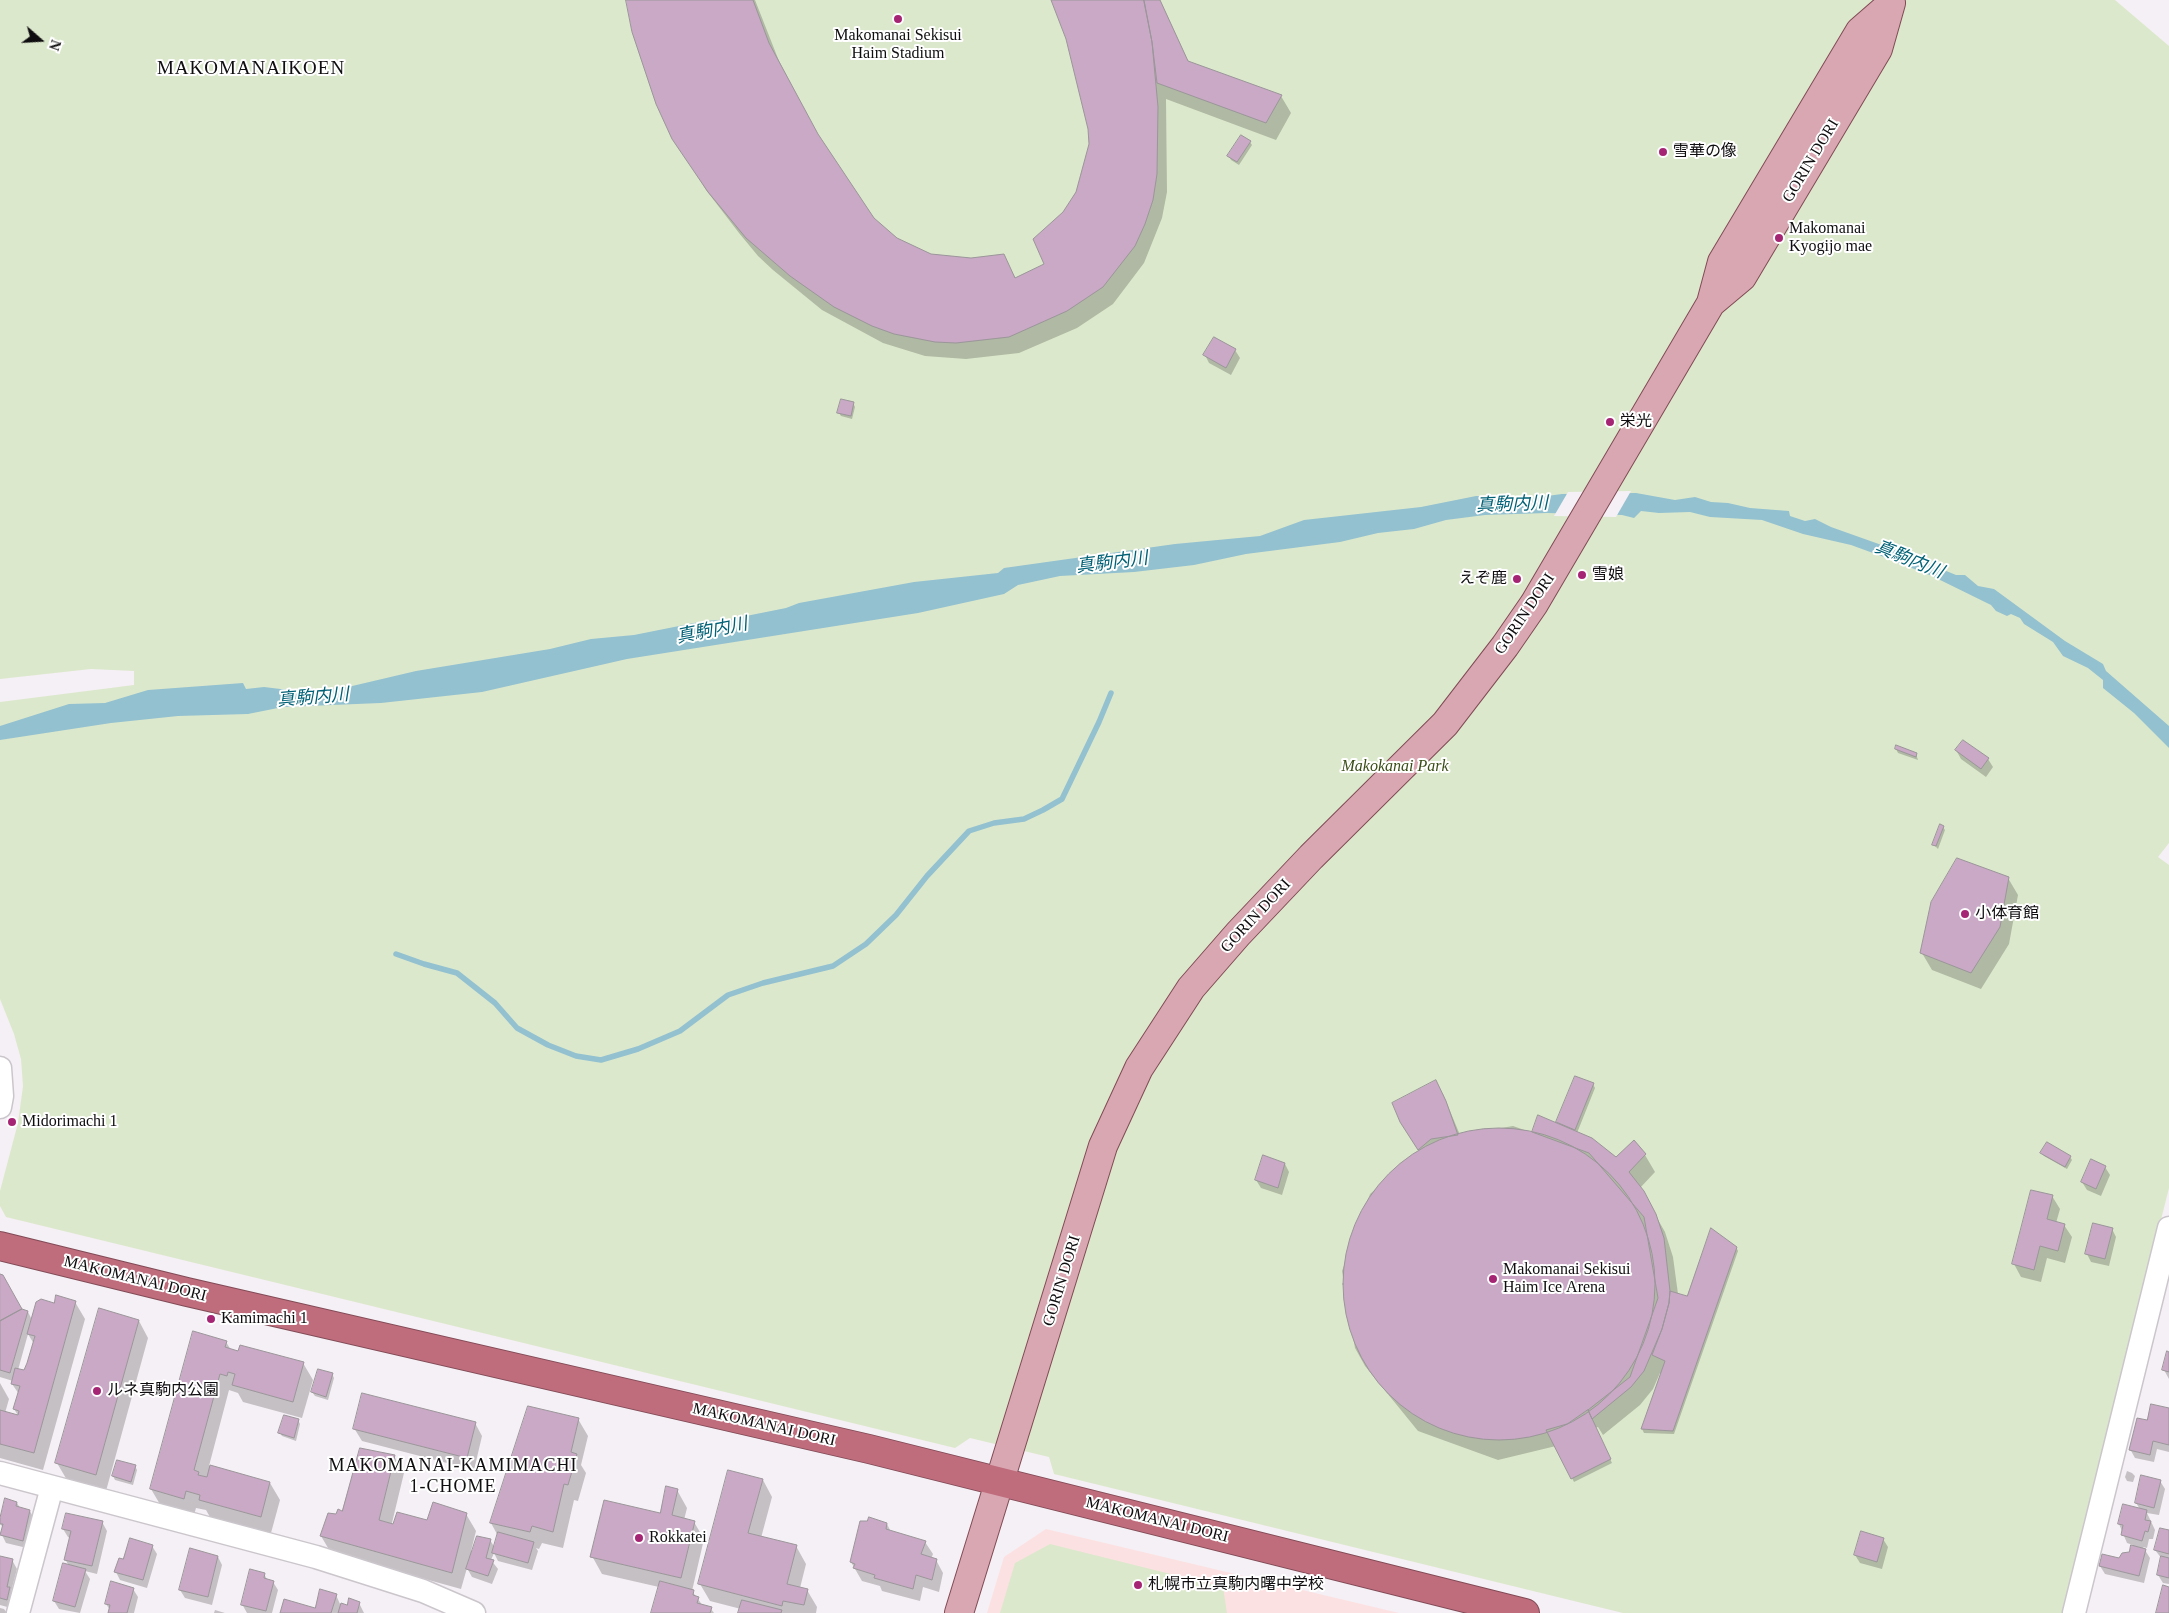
<!DOCTYPE html>
<html>
<head>
<meta charset="utf-8">
<style>
  body { margin:0 }
  #map { position:relative; width:2169px; height:1613px; overflow:hidden; background:#f5f0f5; font-family:"Times New Roman",serif }
  canvas { display:block }
  .north { position:absolute; left:15px; top:15px; width:50px; height:50px; -webkit-text-stroke:4px #fff; paint-order:stroke; rotate:109deg; font-size:14px; font-weight:700; line-height:20px; text-align:center; color:#0f0d0f }
  .north::after { content:''; display:block; margin:auto; width:18px; height:22px; background:#0f0d0f; clip-path:polygon(50% 0,100% 100%,50% 72%,0 100%) }
</style>
</head>
<body>
<div id="map">
<canvas width="2169" height="1613"></canvas>
<div class="north">N</div>
</div>
<script>
const g = document.querySelector('canvas').getContext('2d');
g.lineJoin = 'round';
function paint(path, color) { g.fillStyle = color; g.fill(path, 'evenodd'); }
function trace(path, color, width, dash) { g.strokeStyle = color; g.lineWidth = width; g.lineCap = dash ? 'butt' : 'round'; g.setLineDash(dash || []); g.stroke(path); }
function drawText(font, color, halo, rows, align = 'center') {
  g.font = font + ' "Times New Roman","Noto Sans JP",serif'; g.lineWidth = 4; g.setLineDash([]); g.textBaseline = 'middle'; g.strokeStyle = halo; g.fillStyle = color; for (const [text, x, y, turn = 0] of rows) {
    g.save(); g.translate(x, y); g.rotate((+turn || 0) * Math.PI / 180); g.textAlign = isNaN(turn) ? turn : align; if (halo) g.strokeText(text, 0, 0); g.fillText(text, 0, 0); g.restore();
  }
}
paint(new Path2D(`
  M1046 1529 1399 1613H987L1004 1557Z`), '#fce1e2');
paint(new Path2D(`
  M0 0H2115L2169 46V843L2158 857 2169 865V1188L2062 1613H1623L1054 1474 1049 1457 970 1438 955 1448 6 1217 0 1206V1191L18 1123 23 1086 21 1059 14 1034 0 999V702L134 685V671L91 669 0 679Z
  M1050 1544 1223 1587 1227 1613H1000L1015 1563Z`), '#dce8cc');
paint(new Path2D(`
  M1636 493 1675 500 1695 497 1711 502 1728 503 1750 508 1789 511 1790 516 1805 521 1815 519 1831 527 1890 548 1956 575H1965L1978 586 1994 589 2065 641 2103 664 2106 671 2169 726V748L2134 713 2103 688V680L2088 668 2063 656 2053 642 2024 624 2020 618 2011 614 2007 616 1996 611 1991 605 1932 576 1884 557 1851 545 1803 534 1762 520 1710 517 1690 512 1659 513 1641 511 1634 518 1622 515 1547 513 1485 515 1446 520 1414 529 1378 533 1340 542 1246 554 1194 565 1134 572 1060 576 1018 585 1004 594 918 613 627 659 482 692 381 703 283 707 248 714 178 716 111 723 0 740V726L69 704 105 703 148 690 243 683 246 689 264 687 297 691 348 687 416 671 550 649 591 639 634 635 704 621 731 619 786 608 799 603 914 582 998 573 1004 568 1175 544 1260 536 1304 520 1421 507 1476 496H1503L1516 500 1562 494Z`), '#93c1d0');
paint(new Path2D(`
  M1631 491 1616 517 1554 516 1568 492Z`), '#f5f0f5');
paint(new Path2D(`
  M628 0H755L779 61 821 141 873 219 896 239 930 255 971 260 1003 255 1016 279 1046 265 1064 213 1078 193 1090 144V128L1067 38 1052 0H1160L1189 63 1281 96 1291 113 1276 140 1166 99 1167 192 1162 218 1144 263 1113 304 1077 328 1019 353 966 359 925 356 883 343 822 310 773 270 758 256 739 233 706 190 665 122Z
  M1250 142 1252 145 1239 165 1231 160 1229 156Z
  M1235 350 1240 358 1231 375 1209 363 1205 355Z
  M853 403 855 407 852 419 841 416 839 413Z
  M1896 749 1916 754 1918 760 1898 753Z
  M1956 750 1988 759 1993 767 1986 777 1961 759Z
  M1943 827 1945 830 1938 849 1934 845Z
  M2008 878 2018 895 2009 944 1981 989 1932 970 1922 953Z
  M1593 1084 1595 1088 1577 1133 1616 1159 1645 1155 1655 1172 1640 1188 1665 1232 1673 1257 1678 1294 1688 1298 1736 1247 1738 1251 1674 1434 1644 1433 1642 1429 1662 1373H1660L1653 1389 1640 1405 1603 1435 1598 1427 1595 1428 1612 1463 1574 1482 1556 1446 1498 1460 1418 1431 1365 1366 1355 1348 1342 1271 1370 1194 1419 1151 1409 1135 1443 1094 1460 1135 1513 1126 1533 1133 1538 1117 1560 1126 1558 1122Z
  M2042 1153 2070 1157 2072 1160 2067 1169 2044 1156Z
  M1285 1164 1289 1172 1282 1195 1261 1188 1256 1180Z
  M2105 1167 2110 1175 2101 1196 2087 1190 2082 1182Z
  M2052 1196 2060 1209 2056 1223 2064 1225 2072 1237 2065 1263 2047 1258 2041 1282 2021 1277 2014 1264Z
  M2112 1229 2116 1237 2109 1266 2091 1262 2087 1254Z
  M0 1275 21 1310 28 1312 32 1320 54 1304 75 1302 85 1319 43 1470 0 1458V1383L9 1399 5 1413 19 1417 14 1409 19 1394 12 1384 13 1381 0 1377ZM28 1334 34 1344 25 1372 18 1370Z
  M139 1321 148 1338 106 1491 67 1480 57 1463Z
  M226 1342 231 1350 303 1363 313 1380 302 1418 243 1402 238 1393 229 1390 209 1466 270 1483 280 1500 271 1533 210 1517 206 1510 196 1508 194 1515 161 1506 151 1489Z
  M2169 1353V1379L2164 1370Z
  M332 1374 334 1378 328 1400 315 1396 312 1392Z
  M2169 1410V1452L2157 1449 2154 1462 2135 1458 2130 1449 2148 1422Z
  M578 1419 588 1436 581 1465 586 1473 578 1501 574 1500 563 1548 542 1543 539 1549 536 1548 538 1551 532 1570 498 1561 494 1553 491 1560 498 1569 492 1584 472 1577 467 1568 461 1589 331 1553 321 1536 337 1515 343 1513 394 1456 404 1473 391 1527 466 1514 476 1531 471 1551 490 1540 495 1548 498 1536 491 1523Z
  M298 1420 300 1424 296 1441 282 1436 280 1433Z
  M475 1423 482 1436 474 1470 362 1441 354 1428Z
  M135 1466 137 1470 133 1485 115 1480 113 1476Z
  M2127 1471 2132 1473 2135 1476 2133 1482 2127 1481 2125 1477Z
  M763 1480 772 1497 761 1538 796 1546 806 1564 800 1588 807 1590 817 1607 816 1613H740L741 1609 710 1601 700 1584Z
  M2160 1481 2165 1489 2159 1515 2147 1513 2155 1530 2153 1539H2149L2147 1548 2143 1547 2150 1558 2144 1583 2105 1574 2100 1566 2119 1560 2130 1553 2133 1545 2127 1543 2119 1524 2140 1509 2136 1503Z
  M677 1490 687 1508 684 1520 694 1522 704 1539 692 1591 703 1606 711 1609 714 1613H652L659 1587 602 1574 592 1556 661 1514Z
  M17 1503 20 1508 30 1511 34 1519 27 1548 6 1543 2 1535 3 1528 0 1523Z
  M102 1522 107 1531 97 1574 85 1571 90 1579 80 1613 59 1609 54 1601 69 1566 65 1559 70 1538 68 1537 63 1529Z
  M868 1522 887 1524 891 1532 925 1542 933 1554 931 1559 936 1560 943 1573 939 1592 923 1587 920 1601 882 1591 880 1586 862 1581 851 1562Z
  M2169 1531V1584L2163 1583 2158 1575 2162 1559 2155 1550Z
  M1883 1539 1888 1547 1882 1569 1860 1563 1855 1555Z
  M152 1546 157 1554 147 1588 120 1580 116 1572Z
  M0 1557 12 1560 17 1569 11 1592 14 1597 11 1608 0 1605Z
  M218 1557 222 1565 212 1605 185 1598 180 1590Z
  M264 1574 268 1581 273 1582 278 1590 272 1613H247L242 1604Z
  M133 1589 138 1597 134 1613H109L110 1610 106 1604Z
  M336 1595 340 1604 348 1607 359 1603 364 1613H281L316 1610Z
  M0 1608 4 1609 7 1613H0Z
  M215 1610 225 1613H214Z`), '#0003');
trace(new Path2D(`
  M396 954 424 964 457 973 495 1003 517 1028 548 1045 576 1056 601 1060 638 1049 680 1031 728 995 763 983 833 966 866 944 896 915 927 876 969 831 994 823 1024 819 1043 810 1062 799 1099 722 1111 693`), '#93c1d0', 5.5);
const building = new Path2D(`
  M626 0H753L769 43 818 134 874 218 897 238 931 254 971 258 1004 254 1015 278 1044 264 1033 239 1063 212 1076 192 1089 144 1088 129 1066 39 1051 0H1144L1152 42 1158 107 1157 174 1153 200 1145 224 1135 246 1103 287 1067 311 1009 337 956 343 935 342 894 334 872 326 834 307 790 276 746 238 708 192 672 139 656 104 632 32Z
  M1144 0H1160L1188 61 1282 95 1266 123 1157 83 1152 42Z
  M1241 135 1251 141 1237 162 1227 156Z
  M1214 337 1236 349 1226 368 1203 355Z
  M841 399 854 402 851 416 837 413Z
  M1963 740 1989 758 1981 769 1955 750Z
  M1896 745 1917 753 1916 757 1895 749Z
  M1940 824 1944 826 1936 846 1932 845Z
  M1957 858 2009 877 2000 927 1971 973 1920 953 1931 902Z
  M1575 1076 1594 1083 1575 1130 1556 1122Z
  M1436 1080 1446 1101 1458 1135 1431 1139 1418 1150 1400 1122 1392 1103Z
  M1538 1115 1592 1138 1616 1157 1634 1140 1646 1154 1629 1172 1644 1191 1656 1214 1664 1238 1670 1291 1669 1303 1662 1329 1644 1371 1631 1387 1592 1419 1588 1410 1630 1377 1658 1298 1644 1217 1589 1153 1532 1132Z
  M1343 1284a156 156 0 1 1 312 0a156 156 0 1 1-312 0Z
  M2047 1142 2071 1156 2065 1167 2040 1153Z
  M1263 1155 1285 1163 1278 1188 1255 1180Z
  M2091 1159 2106 1166 2096 1189 2081 1182Z
  M2031 1190 2053 1195 2047 1219 2065 1224 2058 1251 2040 1246 2034 1270 2012 1264Z
  M2093 1223 2113 1228 2105 1259 2085 1254Z
  M1711 1228 1737 1247 1673 1431 1641 1429 1665 1361 1652 1355 1662 1329 1669 1303 1670 1291 1687 1296Z
  M0 1274 3 1275 22 1309 0 1321Z
  M56 1295 76 1301 34 1453 0 1444V1410L18 1415 19 1411 13 1409 20 1386 11 1384 15 1368 24 1370 27 1363 35 1336 27 1334 36 1302 41 1299 54 1303Z
  M99 1308 139 1320 96 1475 55 1463Z
  M22 1309 28 1311 10 1373 0 1370V1321Z
  M193 1331 227 1341 225 1347 238 1351 240 1345 304 1362 293 1402 232 1385 235 1374 228 1372 227 1376 220 1374 194 1470 199 1472 198 1475 207 1477 210 1465 270 1482 261 1517 199 1500 200 1495 186 1491 184 1499 150 1489Z
  M2167 1351 2169 1352V1372L2162 1370Z
  M318 1369 333 1373 326 1397 311 1392Z
  M362 1393 476 1422 467 1458 353 1429Z
  M2151 1404 2169 1408V1445L2153 1441 2150 1455 2129 1450 2137 1418 2147 1420Z
  M528 1406 579 1418 571 1452 577 1454 568 1485 564 1484 553 1532 532 1526 530 1532 490 1523Z
  M1588 1410 1611 1459 1571 1479 1546 1430 1567 1424Z
  M284 1415 299 1419 294 1438 278 1433Z
  M360 1448 395 1455 379 1520 393 1524 397 1512 427 1520 433 1502 467 1513 452 1573 320 1536 328 1513 336 1514 338 1509 342 1511Z
  M117 1460 136 1465 131 1482 112 1476Z
  M728 1470 763 1479 748 1533 797 1545 787 1584 808 1589 804 1605 783 1601 782 1606 698 1584Z
  M2141 1475 2161 1480 2154 1508 2135 1503Z
  M666 1486 678 1489 672 1515 695 1521 681 1578 590 1557 604 1500 660 1513Z
  M5 1498 17 1502 16 1506 30 1510 23 1541 0 1535 3 1524H0V1518Z
  M2123 1504 2147 1510 2145 1520 2151 1521 2148 1532 2145 1531 2142 1541 2121 1535 2123 1525 2118 1524Z
  M66 1513 103 1521 92 1566 64 1560 71 1531 62 1529Z
  M869 1517 887 1523 886 1529 926 1541 921 1554 937 1559 932 1580 916 1575 913 1589 874 1578 875 1575 853 1568 855 1564 850 1562 860 1521H867Z
  M2160 1528 2169 1530V1554L2154 1550Z
  M1861 1531 1884 1538 1877 1562 1854 1555Z
  M498 1532 534 1542 528 1563 492 1553Z
  M477 1536 491 1539 486 1558 494 1560 488 1576 466 1569Z
  M130 1538 153 1545 143 1580 114 1572 119 1558 123 1559Z
  M2131 1545 2146 1549 2139 1576 2099 1566 2102 1554 2119 1558 2122 1553 2129 1552Z
  M190 1548 218 1556 208 1597 179 1590Z
  M0 1556 13 1559 7 1587H10L7 1600 0 1598Z
  M2161 1556 2169 1558V1578L2157 1575Z
  M63 1563 86 1569 75 1607 53 1601Z
  M250 1569 265 1573 264 1578 274 1581 266 1611 241 1605Z
  M111 1581 134 1588 127 1613H108L110 1605 105 1604Z
  M660 1581 694 1590 693 1595 699 1597 697 1603 712 1607 710 1613H651Z
  M2163 1585 2169 1587V1613H2156Z
  M320 1589 337 1594 331 1613H280L284 1599 315 1608Z
  M349 1598 360 1602 357 1613H338L341 1603 347 1605Z
  M742 1600 782 1610 781 1613H738Z`);
paint(building, '#c9a9c5');
trace(building, '#9b969a', 1);
const minor = new Path2D(`
  M0 1068 2 1096 0 1107
  M0 1473 316 1557 423 1591 474 1613
  M18 1613 52 1487
  M2074 1613 2169 1228`);
const major = new Path2D(`
  M1711 303 1742 277 1878 49 1891 3
  M959 1613 1103 1146 1139 1068 1191 988 1238 934 1311 857 1445 724 1505 646 1534 604 1711 303 1722 262 1860 31 1890 5`);
const highway = new Path2D(`
  M0 1246 187 1292 869 1449 1525 1613`);
trace(minor, '#cbc6cb', 25);
trace(major, '#814b56', 30);
trace(highway, '#814b56', 30);
trace(minor, '#fff', 22);
trace(major, '#d9a7b1', 28);
trace(highway, '#bf6c7d', 28);
for (const [x, y, r, color] of [
  [898,19,5,"#a52473"],
  [1663,152,5,"#a52473"],
  [1779,238,5,"#a52473"],
  [1610,422,5,"#a52473"],
  [1582,575,5,"#a52473"],
  [1517,579,5,"#a52473"],
  [1965,914,5,"#a52473"],
  [12,1122,5,"#a52473"],
  [1493,1279,5,"#a52473"],
  [211,1319,5,"#a52473"],
  [97,1391,5,"#a52473"],
  [639,1538,5,"#a52473"],
  [1138,1585,5,"#a52473"]
]) { const dot = new Path2D(); dot.arc(x, y, r, 0, 2 * Math.PI); g.fillStyle = color; g.fill(dot); trace(dot, '#fff', 2); }
drawText('16px', '#0f0d0f', '#fff', [
  ["Makomanai Sekisui",898,36,"center"],
  ["Haim Stadium",898,54,"center"],
  ["雪華の像",1673,152],
  ["Makomanai",1789,229],
  ["Kyogijo mae",1789,247],
  ["栄光",1620,422],
  ["雪娘",1592,575],
  ["えぞ鹿",1507,579,"right"],
  ["小体育館",1975,914],
  ["Midorimachi 1",22,1122],
  ["Makomanai Sekisui",1503,1270],
  ["Haim Ice Arena",1503,1288],
  ["Kamimachi 1",221,1319],
  ["ルネ真駒内公園",107,1391],
  ["Rokkatei",649,1538],
  ["札幌市立真駒内曙中学校",1148,1585]
], 'left');
drawText('16px', '#0f0d0f', '#fff', [
  ["GORIN DORI",1811,161,-59],
  ["GORIN DORI",1525,614,-56],
  ["GORIN DORI",1256,916,-47],
  ["MAKOMANAI DORI",135,1279,14],
  ["GORIN DORI",1062,1281,-73],
  ["MAKOMANAI DORI",764,1425,13],
  ["MAKOMANAI DORI",1157,1520,14]
]);
drawText('italic 16px', '#394c15', '#fff', [
  ["Makokanai Park",1395,767]
]);
drawText('italic 18px', '#006176', '#fff', [
  ["真駒内川",1512,505,-2],
  ["真駒内川",1909,560,22],
  ["真駒内川",1112,563,-7],
  ["真駒内川",712,631,-11],
  ["真駒内川",313,698,-5]
]);
g.letterSpacing = '1px';
drawText('18px', '#0f0d0f', '#fff', [
  ["MAKOMANAI-KAMIMACHI",453,1466],
  ["1-CHOME",453,1487]
]);
g.letterSpacing = '0px';
g.letterSpacing = '1px';
drawText('19px', '#0f0d0f', '#fff', [
  ["MAKOMANAIKOEN",251,69]
]);
g.letterSpacing = '0px';
</script>
</body>
</html>
